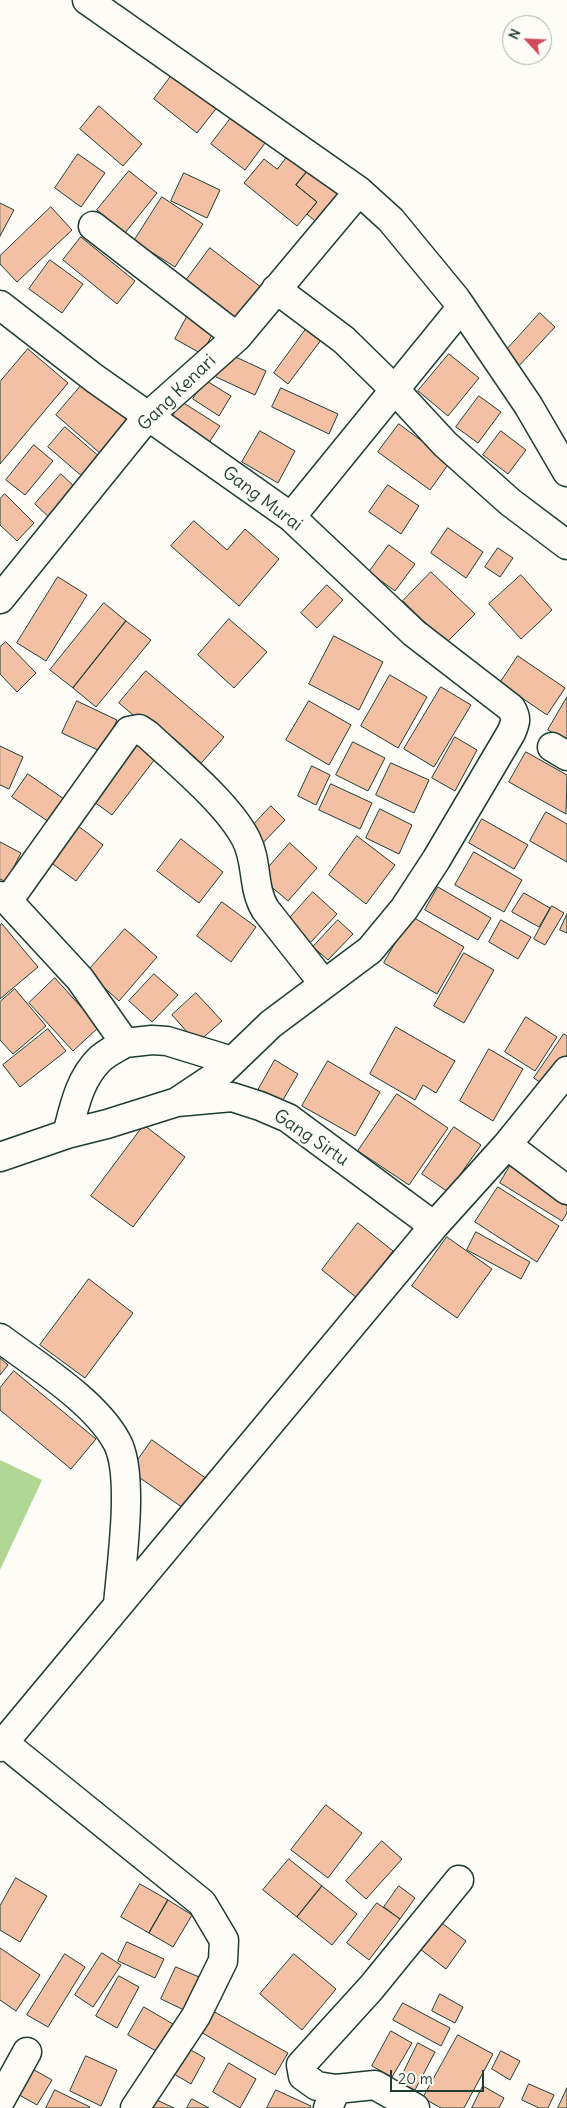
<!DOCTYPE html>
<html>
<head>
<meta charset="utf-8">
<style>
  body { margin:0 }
  #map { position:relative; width:567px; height:2108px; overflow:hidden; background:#fdfcf7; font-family:Delius,sans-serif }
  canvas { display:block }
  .north { position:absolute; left:502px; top:15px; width:50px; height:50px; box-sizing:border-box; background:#fdfcf7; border:1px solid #a4b0a9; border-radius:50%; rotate:295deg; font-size:14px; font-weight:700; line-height:20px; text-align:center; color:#1f3d34 }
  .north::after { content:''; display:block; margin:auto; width:18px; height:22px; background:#d1495b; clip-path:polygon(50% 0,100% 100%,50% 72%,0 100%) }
  .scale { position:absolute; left:390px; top:2070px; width:94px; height:22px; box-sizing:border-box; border:2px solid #1f3d34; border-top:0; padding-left:6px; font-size:15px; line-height:18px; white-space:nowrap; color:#1f3d34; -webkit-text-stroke:4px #fdfcf7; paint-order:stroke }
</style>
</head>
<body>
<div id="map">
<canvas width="567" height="2108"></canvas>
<div class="north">N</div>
<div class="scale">20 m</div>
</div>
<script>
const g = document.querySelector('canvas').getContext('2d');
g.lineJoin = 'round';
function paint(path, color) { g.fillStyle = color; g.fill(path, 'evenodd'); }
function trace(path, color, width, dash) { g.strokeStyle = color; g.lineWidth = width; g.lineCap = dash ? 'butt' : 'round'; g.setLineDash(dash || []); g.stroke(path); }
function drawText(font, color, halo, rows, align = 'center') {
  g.font = font + ' Delius,sans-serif'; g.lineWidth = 5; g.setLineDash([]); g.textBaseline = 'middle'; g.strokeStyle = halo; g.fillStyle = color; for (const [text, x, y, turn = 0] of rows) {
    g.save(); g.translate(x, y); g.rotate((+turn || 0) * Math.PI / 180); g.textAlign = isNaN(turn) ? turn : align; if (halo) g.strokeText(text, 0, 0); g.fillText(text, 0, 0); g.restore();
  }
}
paint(new Path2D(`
  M0 1460 42 1480 0 1570Z`), '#b0d794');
const building = new Path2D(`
  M178 67 222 101 197 133 154 99Z
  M99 106 142 144 123 166 80 129Z
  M234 114 268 139 245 170 211 144Z
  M290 153 309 169 296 185 317 202 297 226 244 183 264 159 277 169Z
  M78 154 105 173 81 207 55 188Z
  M309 169 347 199 323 228 307 214 317 202 296 185Z
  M129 171 157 193 125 233 97 210Z
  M184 173 220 190 207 218 171 201Z
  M162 197 203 224 175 267 134 241Z
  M0 203 14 210 0 236Z
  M51 207 72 230 17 282 0 264V256Z
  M81 237 135 281 117 304 63 260Z
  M210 248 266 291 235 332 179 290Z
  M50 260 83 284 62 313 29 289Z
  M540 313 555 327 517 368 502 355Z
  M188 315 215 329 202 354 175 339Z
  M309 325 324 336 288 384 274 373Z
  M28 349 68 383 0 464V382Z
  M227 353 266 371 255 395 216 377Z
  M449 354 479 378 448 416 418 391Z
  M86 380 132 420 102 455 56 415Z
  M205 380 231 396 219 416 193 399Z
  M281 388 338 414 329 434 272 407Z
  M479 396 501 412 478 443 456 427Z
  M182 402 220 426 208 444 170 420Z
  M399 424 450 462 430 490 378 452Z
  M65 427 101 458 84 478 48 447Z
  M260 431 295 451 278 483 242 462Z
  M501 431 526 450 508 474 483 455Z
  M34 445 53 461 25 495 6 480Z
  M61 474 78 490 52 520 35 504Z
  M388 485 419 506 401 534 369 512Z
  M5 494 34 523 17 541 0 525V499Z
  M194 521 227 550 245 529 279 559 239 606 171 546Z
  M448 528 483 552 466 578 431 553Z
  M389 545 415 564 395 591 369 572Z
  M498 548 513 558 500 577 485 567Z
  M431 572 475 614 446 643 403 601Z
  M521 575 552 610 521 639 489 604Z
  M58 577 87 595 46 661 17 643Z
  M327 585 343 600 317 628 301 613Z
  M104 603 126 621 73 688 50 670Z
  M229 619 267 652 234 688 198 655Z
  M126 621 151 640 96 707 73 688Z
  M334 636 383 662 359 710 309 684Z
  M6 642 36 673 17 692 0 674V647Z
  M518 656 565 688 547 715 500 683Z
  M146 671 224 737 196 769 119 703Z
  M390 675 427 697 398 748 361 726Z
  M441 687 471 705 434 767 404 749Z
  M567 697V741L548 730Z
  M77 701 117 720 102 752 62 733Z
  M309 701 351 725 329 765 286 740Z
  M455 737 477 750 455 791 432 778Z
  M133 742 155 759 112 815 90 799Z
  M353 742 385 758 368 791 336 775Z
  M0 746 23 757 9 789 0 785Z
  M526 752 567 775 566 814 509 782Z
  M391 763 429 780 414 813 376 795Z
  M312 766 330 775 316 805 298 796Z
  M28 774 64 799 49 822 12 797Z
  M331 784 372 803 360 829 319 810Z
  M271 806 285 820 259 847 245 834Z
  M380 809 412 825 399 854 366 838Z
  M546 812 567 824V862L530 841Z
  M482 819 528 845 514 869 469 843Z
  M73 822 103 845 76 881 46 859Z
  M357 836 395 865 366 904 329 875Z
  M181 839 223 872 199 903 157 871Z
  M0 842 21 853 6 882 0 879Z
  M290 843 317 868 288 901 260 877Z
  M474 852 522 880 504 912 455 885Z
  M438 887 491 918 478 940 425 910Z
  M313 892 337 914 310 943 287 921Z
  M524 893 550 908 539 927 512 912Z
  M222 902 256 927 231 962 197 936Z
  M552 906 564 913 545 945 534 939Z
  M567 914V933L560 930Z
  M411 916 464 947 437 994 384 963Z
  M338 920 353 934 328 960 313 947Z
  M501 920 531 937 518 959 489 942Z
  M2 924 38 967 0 999V925Z
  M125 929 157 957 119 1001 87 972Z
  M464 953 494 970 464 1023 434 1006Z
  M154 974 178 995 152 1022 129 1001Z
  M55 978 99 1027 73 1051 29 1003Z
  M15 989 46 1026 13 1054 0 1040V1002Z
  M196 993 222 1021 197 1043 172 1015Z
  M526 1017 557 1037 535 1071 505 1052Z
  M396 1027 455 1061 436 1093 423 1085 415 1100 370 1074Z
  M48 1029 66 1051 20 1087 3 1065Z
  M564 1034 567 1036V1059L548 1088 534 1078Z
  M489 1049 523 1069 493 1121 460 1101Z
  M275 1060 298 1074 280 1105 257 1092Z
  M328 1061 380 1092 355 1136 302 1106Z
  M397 1094 448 1128 409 1185 358 1151Z
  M144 1125 185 1157 133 1227 91 1196Z
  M454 1127 481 1145 448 1192 422 1174Z
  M510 1166 567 1201V1213L562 1221 500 1183Z
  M498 1187 559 1226 537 1262 475 1222Z
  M358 1223 393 1251 357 1298 322 1270Z
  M476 1232 530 1262 521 1279 467 1250Z
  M447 1237 492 1269 457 1318 412 1286Z
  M89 1279 133 1313 85 1378 40 1345Z
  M0 1358 8 1365 0 1375Z
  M14 1371 96 1439 71 1469 0 1410V1388Z
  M152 1440 207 1479 186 1510 130 1471Z
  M326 1805 362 1833 328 1878 291 1850Z
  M382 1841 402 1859 366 1899 346 1881Z
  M289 1859 322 1886 297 1917 263 1890Z
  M16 1878 47 1896 20 1942 0 1930V1906Z
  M140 1884 168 1900 149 1933 121 1917Z
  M322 1886 357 1914 332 1945 297 1917Z
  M399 1886 415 1898 400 1919 384 1907Z
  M168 1900 192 1915 173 1947 149 1933Z
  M377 1903 400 1919 369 1960 347 1943Z
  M431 1915 466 1941 446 1969 411 1942Z
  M127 1942 164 1959 155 1978 118 1961Z
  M0 1948 40 1975 16 2011 0 2000Z
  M102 1953 121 1965 93 2007 75 1995Z
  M65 1954 85 1967 48 2027 27 2015Z
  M294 1954 336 1989 302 2030 260 1994Z
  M176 1967 199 1977 184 2010 161 1999Z
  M119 1976 139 1987 117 2028 96 2016Z
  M440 1994 463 2007 455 2023 432 2011Z
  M403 2003 450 2028 441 2046 393 2020Z
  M144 2007 178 2027 163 2055 128 2035Z
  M211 2010 288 2053 275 2075 199 2031Z
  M391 2031 412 2043 392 2077 372 2066Z
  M458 2035 493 2054 464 2108H441L423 2098Z
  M418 2043 435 2052 415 2090 399 2082Z
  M182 2045 205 2058 191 2084 167 2070Z
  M501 2051 520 2061 510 2080 492 2069Z
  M86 2056 117 2070 101 2106 70 2091Z
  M229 2063 256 2079 240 2108 213 2092Z
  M29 2067 52 2080 37 2105 14 2092Z
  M529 2084 554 2095 548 2108H539L522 2100Z
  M483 2086 504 2098 499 2108H472Z
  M567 2088V2108H558Z
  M55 2090 90 2107 89 2108H46Z
  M276 2090 311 2106 310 2108H267Z
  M148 2096 174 2108H142Z
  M192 2099 209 2108H187Z`);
paint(building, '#f3c0a4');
trace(building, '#1f3d34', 1);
const minor = new Path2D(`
  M87 0 359 191 391 220 456 299 528 405 567 472
  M93 226 237 337
  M276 289 344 340 395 390 445 444 510 502 567 545
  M0 305 94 378 291 517 414 633 511 708C517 718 516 722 511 733L436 860 404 909 370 950 271 1024 219 1074 177 1102
  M291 517 461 308
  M0 599 148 416 237 337 359 191
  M552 747 567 756
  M0 896 8 901 80 979 125 1043C117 1048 106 1053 99 1060 79 1080 74 1108 67 1134
  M8 901 129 731 139 729 148 735C178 763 228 804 246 839 258 862 252 887 265 909L324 984
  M125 1043 152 1040 167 1041 232 1061
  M507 1145 567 1190
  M0 1157 67 1134 107 1124 177 1102 232 1097 260 1106 288 1118 434 1226
  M0 1338C37 1366 95 1401 117 1442 135 1475 121 1566 118 1605
  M4 1743 202 1903 224 1940 223 1961 196 2016 135 2108
  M0 1747 434 1226 507 1145 567 1071
  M336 2089 317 2086 303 2076 301 2065 371 1988 459 1880
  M0 2101 27 2052
  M328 2108 336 2089 375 2085 415 2108`);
trace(minor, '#1f3d34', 31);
trace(minor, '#fdfcf7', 28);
drawText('18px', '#1f3d34', '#fdfcf7', [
  ["Gang Kenari",177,393,-44],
  ["Gang Murai",262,499,37],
  ["Gang Sirtu",311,1138,34]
]);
</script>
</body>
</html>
